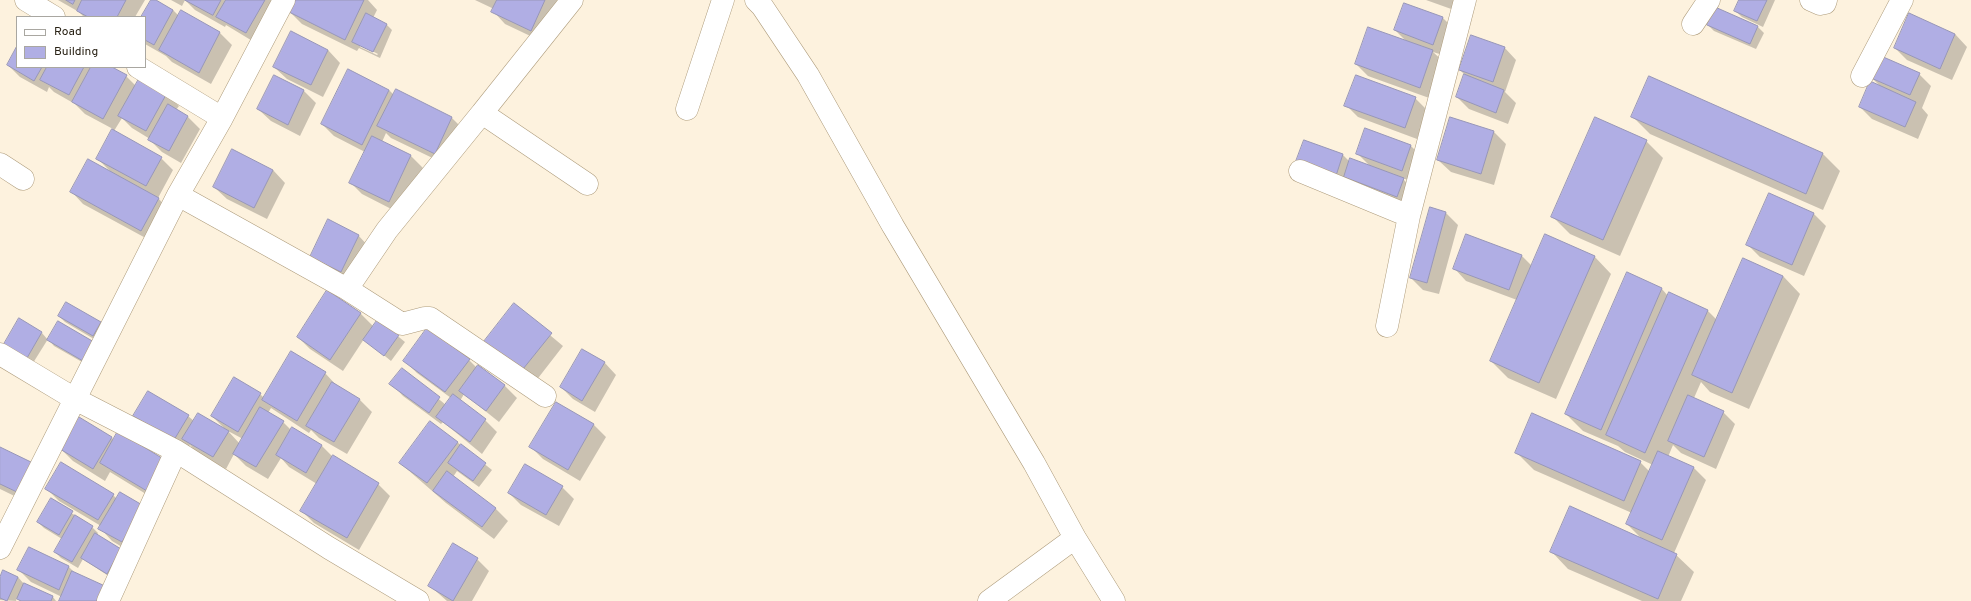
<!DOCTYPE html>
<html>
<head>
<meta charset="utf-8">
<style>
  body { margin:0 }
  #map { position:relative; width:1971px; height:601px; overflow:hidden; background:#fdf2de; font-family:Overpass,sans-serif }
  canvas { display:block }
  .legend { position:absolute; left:16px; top:16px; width:130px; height:52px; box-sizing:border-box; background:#fff; border:1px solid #a9a7a1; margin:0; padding:5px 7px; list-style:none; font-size:12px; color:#292215 }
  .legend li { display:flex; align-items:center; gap:8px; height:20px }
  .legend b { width:20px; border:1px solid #a9a7a1 }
</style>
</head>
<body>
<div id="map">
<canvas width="1971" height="601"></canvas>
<ul class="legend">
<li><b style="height:5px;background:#fff"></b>Road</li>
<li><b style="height:11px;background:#b0aee4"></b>Building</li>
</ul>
</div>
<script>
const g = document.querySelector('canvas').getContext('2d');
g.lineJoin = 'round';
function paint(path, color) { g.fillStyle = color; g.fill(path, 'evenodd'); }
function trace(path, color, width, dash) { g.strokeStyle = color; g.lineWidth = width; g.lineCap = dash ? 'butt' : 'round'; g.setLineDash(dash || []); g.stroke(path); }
paint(new Path2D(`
  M58 0H145L135 17H84L79 12Z
  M152 0 173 10 179 16 181 12 220 33 232 45 211 84 172 62 166 56 145 44V17H142Z
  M171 0H284L259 45 226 25 225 27 195 10 185 0 182 6Z
  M296 0H368L377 10 373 18 386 24 392 30 380 58 359 48 357 51 302 24 290 12ZM360 45 378 54 377 55 360 47Z
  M475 0H563L543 42 505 24 493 11 494 9Z
  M1426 0H1457L1454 10Z
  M1740 0H1775L1763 27 1742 17 1735 11Z
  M1405 4 1443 18 1455 30 1446 56 1433 52 1445 63 1432 99 1368 76 1356 64 1407 42 1395 30Z
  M1715 8 1758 27 1764 33 1756 49 1714 31 1708 25Z
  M1955 34 1967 47 1952 80 1907 60 1895 48Z
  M1504 47 1516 60 1505 92 1516 103 1508 124 1469 109 1457 97 1465 75 1460 70Z
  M17 48V67H110L126 76 136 86 167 93 179 106 176 110 188 117 200 129 181 163 162 152 150 140V139L132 128 122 118 114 131 161 158 173 170 158 198 170 211 153 242 83 204 71 191 110 171 97 158 113 129 85 114 75 104 54 92 49 87 47 92 20 77 8 65Z
  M328 50 340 63 323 97 287 79 274 67Z
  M1919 74 1931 86 1922 108 1928 115 1918 139 1872 119 1860 107 1881 87 1872 78Z
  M274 77 304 91 316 103 300 136 271 121 258 109Z
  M1650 77 1823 154 1840 171 1823 210 1650 134 1633 117Z
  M389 90 394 95 396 90 452 118 464 130 447 165 391 138 386 133 382 142 411 156 423 168 401 214 362 194 350 182 365 152 334 136 322 124Z
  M1415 98 1427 110 1417 139 1358 117 1346 105Z
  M1451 119 1494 132 1506 144 1494 185 1451 172 1438 160Z
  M1305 141 1343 155 1350 162 1370 166 1357 153 1411 146 1423 158 1414 182 1402 178 1415 191 1409 208 1347 190Z
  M1646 141 1663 158 1620 256 1570 234 1553 217Z
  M273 170 285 183 267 219 227 199 214 187Z
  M1769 194 1814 214 1826 226 1804 276 1760 257 1747 244Z
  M1430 208 1446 213 1458 225 1439 294 1423 290 1411 278Z
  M328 220 358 235 370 248 353 284 323 269Z
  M1522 256 1532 266 1594 256 1611 274 1556 399 1508 378 1491 361 1517 300 1466 281 1454 268Z
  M1627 274 1662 289 1668 296 1707 310 1717 320 1783 276 1800 294 1749 409 1710 392 1701 382 1694 398 1723 412 1735 424 1716 469 1681 453 1673 445 1668 457 1694 468 1706 480 1674 553 1694 572 1681 601H1642L1568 569 1551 551 1642 539 1627 524 1632 513 1534 470 1516 452 1640 462 1650 472 1653 465 1625 452 1618 446 1583 431 1566 414Z
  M327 292 361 314 374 327 378 320 405 342 391 361 364 339 343 371 310 349 298 337Z
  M514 305 563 346 532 386 495 356Z
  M59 316 100 323 106 329 99 342 65 322Z
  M58 322 89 366 54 346 48 339 33 363 12 350 42 333 48 340Z
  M469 360 477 368 479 366 505 386 517 398 499 422 464 394 460 401 485 420 497 432 482 454 443 422 441 424 403 396 391 383 402 369 446 405 451 398 417 373 405 361Z
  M604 362 616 375 595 412 573 399 561 387Z
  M325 373 337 386 360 400 372 412 347 454 319 438 311 430 309 433 271 408 268 413 283 422 291 430 292 428 322 446 333 457 378 484 390 496 359 550 314 523 302 511 317 484 289 467 281 458 268 479 246 466 234 454 226 469 195 451 190 445 186 451 147 428 134 416H188L194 421 225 429 212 416 260 394 264 398ZM228 431 243 439 240 444Z
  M556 403 594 425 606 437 580 481 543 459 531 447Z
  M112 438 114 440 159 502 110 472 105 481 73 461 61 449Z
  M457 442 492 470 479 487 457 471 453 477 495 508 508 521 494 539 446 503 400 463Z
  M0 449 31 504 0 489Z
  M562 487 574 499 559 526 521 505 509 493Z
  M47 489 113 495 117 499 134 554 112 541 100 528 101 526 59 501Z
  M51 499 92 527 98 533 97 535 121 549 113 579 83 559 78 568 61 558 55 552 62 539 44 528 38 522Z
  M29 548 69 567 76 574 60 601 62 597 31 582 19 570Z
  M477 559 489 571 472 601H447L430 586Z
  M18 577 24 584 53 597 56 601H20L17 598 16 601 0 600V579Z`), '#0003');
const building = new Path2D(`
  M66 0H75L73 4Z
  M82 0H126L117 17H88L77 11Z
  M151 0H156L173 10 154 45 145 40V17H141Z
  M185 0H221L213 15Z
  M226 0H265L246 33 216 17Z
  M295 0H364L345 40 289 12Z
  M497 0H545L531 31 491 12Z
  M1739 0H1767L1757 21 1734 11Z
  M1404 3 1443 17 1433 45 1394 30Z
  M1715 7 1758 26 1750 44 1707 25Z
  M181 10 220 32 199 73 159 50Z
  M366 13 387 24 373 52 352 42Z
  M1909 13 1955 34 1940 69 1894 48Z
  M1368 27 1433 50 1420 88 1355 64Z
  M291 31 328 50 311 85 273 67Z
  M1471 35 1505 47 1493 82 1459 70Z
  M17 46V67H42L34 81 7 65Z
  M1881 56 1920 73 1910 95 1871 78Z
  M47 67H84L69 95 40 80Z
  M91 67H112L127 75 103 119 72 102Z
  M348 69 389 90 362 145 321 124Z
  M1464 74 1504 90 1496 113 1456 97Z
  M274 75 304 90 288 125 257 109Z
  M1356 75 1416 97 1405 128 1344 106Z
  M1649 76 1823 153 1806 194 1631 117Z
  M140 77 167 93 146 131 118 116Z
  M1870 81 1916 102 1905 127 1859 107Z
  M396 89 452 117 435 154 377 126Z
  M168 104 188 116 169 151 148 140Z
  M1450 117 1494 131 1481 174 1437 160Z
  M1595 117 1647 140 1603 240 1551 217Z
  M1365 128 1411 145 1402 171 1356 154Z
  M112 129 162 157 146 186 96 159Z
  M372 136 411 155 389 202 349 183Z
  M1304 140 1343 154 1335 179 1295 164Z
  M232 149 273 170 254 208 213 187Z
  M1350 158 1404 178 1397 197 1344 177Z
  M88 159 159 198 141 231 70 192Z
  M1769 193 1814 213 1792 265 1746 245Z
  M1430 207 1446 212 1427 283 1410 278Z
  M328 219 359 235 341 272 310 257Z
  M1466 234 1522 255 1509 290 1453 269Z
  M1545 234 1595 256 1539 383 1490 361Z
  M1743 258 1783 276 1732 393 1692 375Z
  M1627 272 1662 288 1601 430 1565 414Z
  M327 290 361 313 330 360 297 337Z
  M1669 292 1708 310 1645 453 1606 435Z
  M66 302 101 322 93 336 58 316Z
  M514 303 552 333 519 374 482 344Z
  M19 318 42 332 27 358 4 344Z
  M378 319 399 335 384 356 363 340Z
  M58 321 94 342 83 361 47 340Z
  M427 328 470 359 445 392 403 361Z
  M582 349 605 362 582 401 560 387Z
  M291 351 326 372 297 421 262 400Z
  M478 365 505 385 486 411 459 391Z
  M402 368 440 397 429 413 389 384Z
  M234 377 261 393 238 432 211 416Z
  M332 382 360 399 334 442 306 426Z
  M148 391 189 415 174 440 133 416Z
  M453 394 486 419 470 442 436 417Z
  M1688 395 1724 411 1704 457 1668 441Z
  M556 402 594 424 568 470 529 447Z
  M260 407 284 421 256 467 233 454Z
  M198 413 229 431 213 457 182 439Z
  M1532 413 1641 461 1624 501 1515 453Z
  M79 417 112 437 93 469 60 449Z
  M430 421 458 442 427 483 399 463Z
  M292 427 322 445 306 473 276 455Z
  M118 431 165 460 147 491 100 463Z
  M461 444 486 463 473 481 448 463Z
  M0 447 33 463 19 493 0 484Z
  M1658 451 1694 467 1662 540 1626 524Z
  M333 455 379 483 347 538 300 511Z
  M61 462 114 494 98 520 45 489Z
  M525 464 563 486 546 515 508 493Z
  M447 471 496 508 482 527 433 491Z
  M120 492 144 506 122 542 98 529Z
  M51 498 73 511 59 535 37 522Z
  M1570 506 1677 554 1658 599 1550 552Z
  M75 515 93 526 72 562 54 552Z
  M95 533 121 549 107 574 81 558Z
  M453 543 478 558 453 601 428 586Z
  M29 547 69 566 59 590 17 570Z
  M3 570 18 577 7 601 0 598V577Z
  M72 571 105 586 98 601H59Z
  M24 583 53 596 51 601H21L17 599Z`);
paint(building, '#b0aee4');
trace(building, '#9796b7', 1);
const street = new Path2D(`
  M26 0 54 17
  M572 0 482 113 587 184
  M756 0 762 6 808 75 893 226 1034 463 1075 538 1114 601
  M1811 0 1820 4 1825 3 1826 0
  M1693 24 1709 0
  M138 67 222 118
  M1862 76 1902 0
  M687 109 723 0
  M0 164 23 179
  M1300 171 1409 216
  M178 195 347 289 402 324 425 318H430L545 396
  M347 289 387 230 482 113
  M1387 326 1409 216 1465 0
  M0 354 75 399 178 195 222 118 284 0
  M0 548 75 399 176 451 329 548 418 601
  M108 601 176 451
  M989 601 1075 538`);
trace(street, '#ad9b7b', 23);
trace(street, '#fff', 22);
</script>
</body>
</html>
